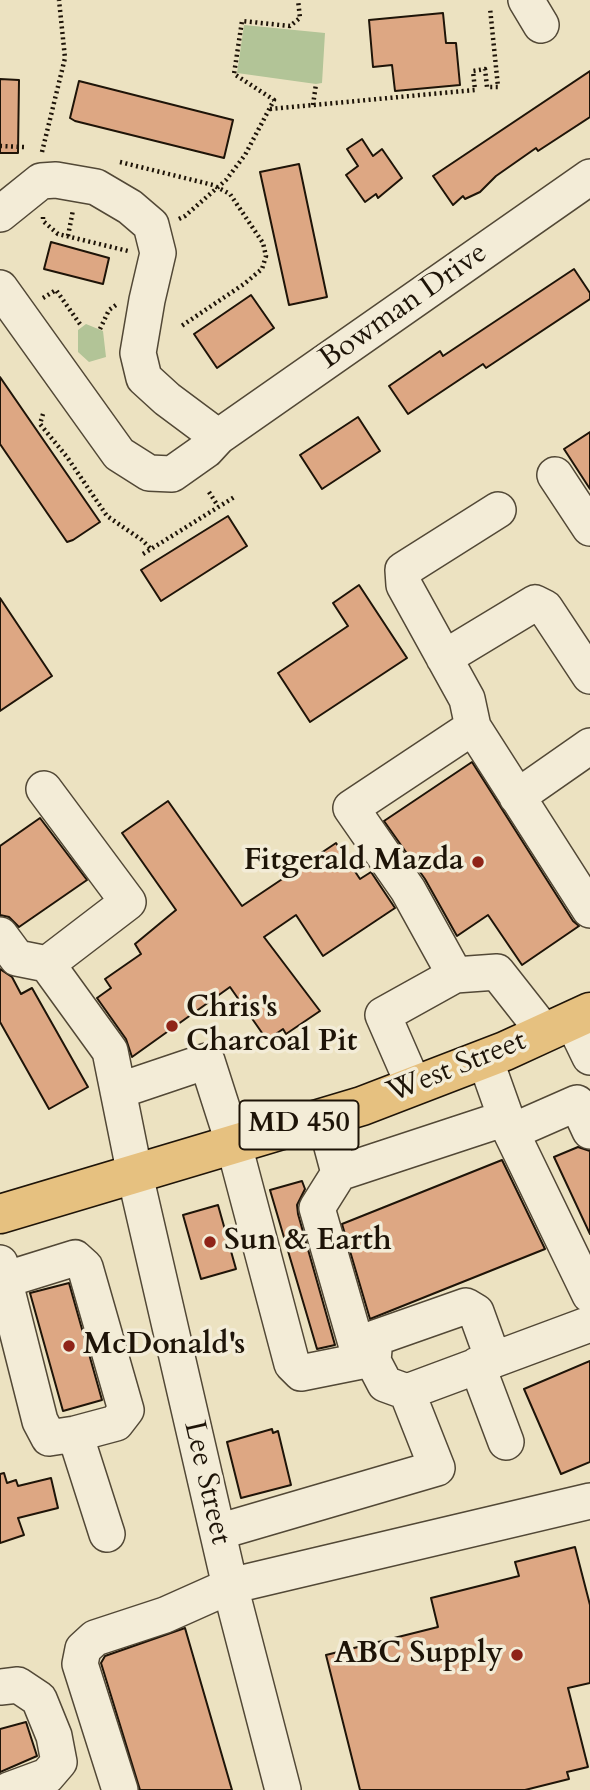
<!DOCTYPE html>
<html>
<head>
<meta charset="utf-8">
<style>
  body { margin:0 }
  canvas { display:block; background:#ece2c1 }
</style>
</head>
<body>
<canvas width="590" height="1790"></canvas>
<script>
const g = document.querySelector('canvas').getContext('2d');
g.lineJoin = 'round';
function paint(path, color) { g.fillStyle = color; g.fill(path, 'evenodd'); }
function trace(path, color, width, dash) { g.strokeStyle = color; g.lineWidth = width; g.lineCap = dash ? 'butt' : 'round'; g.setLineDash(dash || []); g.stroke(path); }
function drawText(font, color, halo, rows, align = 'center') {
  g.font = font + ' Cardo,serif'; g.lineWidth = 7; g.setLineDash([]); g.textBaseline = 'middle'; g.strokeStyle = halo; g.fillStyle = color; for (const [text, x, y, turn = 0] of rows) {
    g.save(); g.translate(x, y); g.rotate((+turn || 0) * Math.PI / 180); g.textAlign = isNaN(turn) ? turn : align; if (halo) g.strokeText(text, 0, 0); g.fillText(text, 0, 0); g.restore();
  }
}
paint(new Path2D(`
  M244 25 325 33 322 83 316 84 237 73Z
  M86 324 103 331 106 357 89 362 78 352V330Z`), '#b2c497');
const building = new Path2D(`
  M443 13 446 43H456L460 85 395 91 392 65 373 67 369 20Z
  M590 71V117L538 151 536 148 496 176 480 192 465 199 463 196 453 205 433 176Z
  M0 79 19 80 18 153H0Z
  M79 81 233 120 224 158 75 121 70 118Z
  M362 139 373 156 382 149 402 178 378 198 376 194 365 202 346 175 358 166 347 149Z
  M299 164 327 297 289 305 260 172Z
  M51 242 109 258 103 284 44 269Z
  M574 269 590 293V299L486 368 483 364 408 414 389 386 440 351 443 356Z
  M251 295 274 328 217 368 194 334Z
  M0 377 100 522 73 540 67 542 0 444Z
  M358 417 380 451 322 489 300 455Z
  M590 432V489L564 449Z
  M228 516 247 546 161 601 141 570Z
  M359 585 407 658 310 722 278 673 348 626 333 603Z
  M0 598 52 676 0 711Z
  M472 762 573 921 579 926 522 965 488 915 457 936 425 879 384 821Z
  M168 801 242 906 336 843 360 879 371 872 395 908 323 956 296 915 264 937 320 1011 286 1034 283 1029 267 1040 230 987 132 1057 126 1039 97 998 111 988 105 979 141 954 135 944 176 910 122 833Z
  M40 818 87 880 19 927 9 917 0 915V846Z
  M0 969 12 977 21 994 32 988 88 1087 49 1109 0 1022Z
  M578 1147 590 1151V1234L554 1157Z
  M502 1160 545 1249 370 1319 342 1224Z
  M302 1181 305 1189 297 1205 298 1214 335 1345 317 1349 270 1190Z
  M218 1205 236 1269 201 1279 183 1215Z
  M69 1283 102 1400 63 1411 30 1293Z
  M590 1361V1462L561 1474 524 1389Z
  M272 1429 273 1433 278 1431 291 1485 241 1498 227 1442Z
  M4 1473 7 1483 16 1480 18 1486 51 1478 58 1508 18 1518 24 1535 0 1543V1474Z
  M575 1547 590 1605V1683L568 1688 588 1767 567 1772 569 1779 525 1790H360L326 1655 438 1627 431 1598 519 1576 515 1562Z
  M185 1628 232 1790H140L101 1663 105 1656Z
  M26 1722 37 1756 0 1772V1729Z`);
paint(building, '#dda783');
trace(building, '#1e1408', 2);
const minor = new Path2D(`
  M526 0 541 25
  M0 214 41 181 56 180 96 187 130 207 151 225 158 253 147 300 138 353 144 378 167 399 218 437 206 450 172 474 149 473 119 454 0 288
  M218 437 590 177
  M555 475 590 528
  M444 658 535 603 545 608 590 676
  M473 727 467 699 404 585 403 570 498 510
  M44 789 128 902 47 964
  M517 797 590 746
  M0 935 17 958 47 964 110 1051 135 1175 230 1586 283 1790
  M572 1020 590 1057
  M545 1033 497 972 455 975 408 890 351 808 473 727 590 910
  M485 1059 511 1132 590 1295
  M414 1086 383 1015 455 975
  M118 1091 207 1061 234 1145 292 1364 301 1373 361 1361H373L385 1384 407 1392 590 1324
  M324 1117 339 1173
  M511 1132 577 1103 590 1131
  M0 1263 40 1421 49 1438 75 1434 116 1423 126 1410 85 1267 75 1258 4 1280
  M361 1361 317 1208 339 1173 506 1118
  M373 1361 375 1338 466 1306 476 1312 493 1359
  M477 1365 506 1442
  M75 1434 107 1534
  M218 1532 437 1468 407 1392
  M0 1687 18 1685 39 1699 54 1736 59 1762 47 1776 9 1790
  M120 1790 80 1664 83 1649 95 1638 165 1615 230 1586 590 1501`);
const major = new Path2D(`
  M0 1214 362 1106 505 1051 590 1012`);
trace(minor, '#524836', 38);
trace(major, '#1e1408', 41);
trace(new Path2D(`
  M313 105 316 84
  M270 109 475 90 473 71 485 69 487 87H498L490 8
  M0 146 24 147
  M42 152 65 58 59 0
  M120 162 213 185 230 194 263 243 266 256 262 269 244 284 180 327
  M43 217V221L58 234 128 251
  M179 219 185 216 226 180 245 155 274 100 234 74 242 21 290 26 300 18 298 0
  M68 236 73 210
  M43 298 56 290 82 327
  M100 329 109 310 116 305
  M43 414 40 424 67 457 107 516 142 540 151 549
  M209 492 218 506
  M143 554 236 496`), '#1e1408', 4.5, [2, 3.5]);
trace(minor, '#f3ecd7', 35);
trace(major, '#e6c180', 38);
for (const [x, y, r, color] of [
  [478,862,7,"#8f2418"],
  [172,1026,7,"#8f2418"],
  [210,1242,7,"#8f2418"],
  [69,1346,7,"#8f2418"],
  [517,1655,7,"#8f2418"]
]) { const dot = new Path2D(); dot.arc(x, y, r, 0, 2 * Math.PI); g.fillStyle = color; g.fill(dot); trace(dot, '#f3ecd7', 2.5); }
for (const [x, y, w] of [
  [299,1125,119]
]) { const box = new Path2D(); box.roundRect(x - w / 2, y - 24.5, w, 49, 5); g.fillStyle = '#f3ecd7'; g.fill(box); trace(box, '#1e1408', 2); }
drawText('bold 28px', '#1e1408', null, [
  ["MD 450",299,1125]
]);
drawText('30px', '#1e1408', '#f3ecd7', [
  ["Bowman Drive",404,307,-35],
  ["West Street",457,1068,-22],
  ["Lee Street",206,1483,77]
]);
drawText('bold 30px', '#1e1408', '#f3ecd7', [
  ["Fitgerald Mazda",464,862,"right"],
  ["Chris's",186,1009],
  ["Charcoal Pit",186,1043],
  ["Sun & Earth",224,1242],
  ["McDonald's",83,1346],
  ["ABC Supply",503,1655,"right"]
], 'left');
</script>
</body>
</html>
